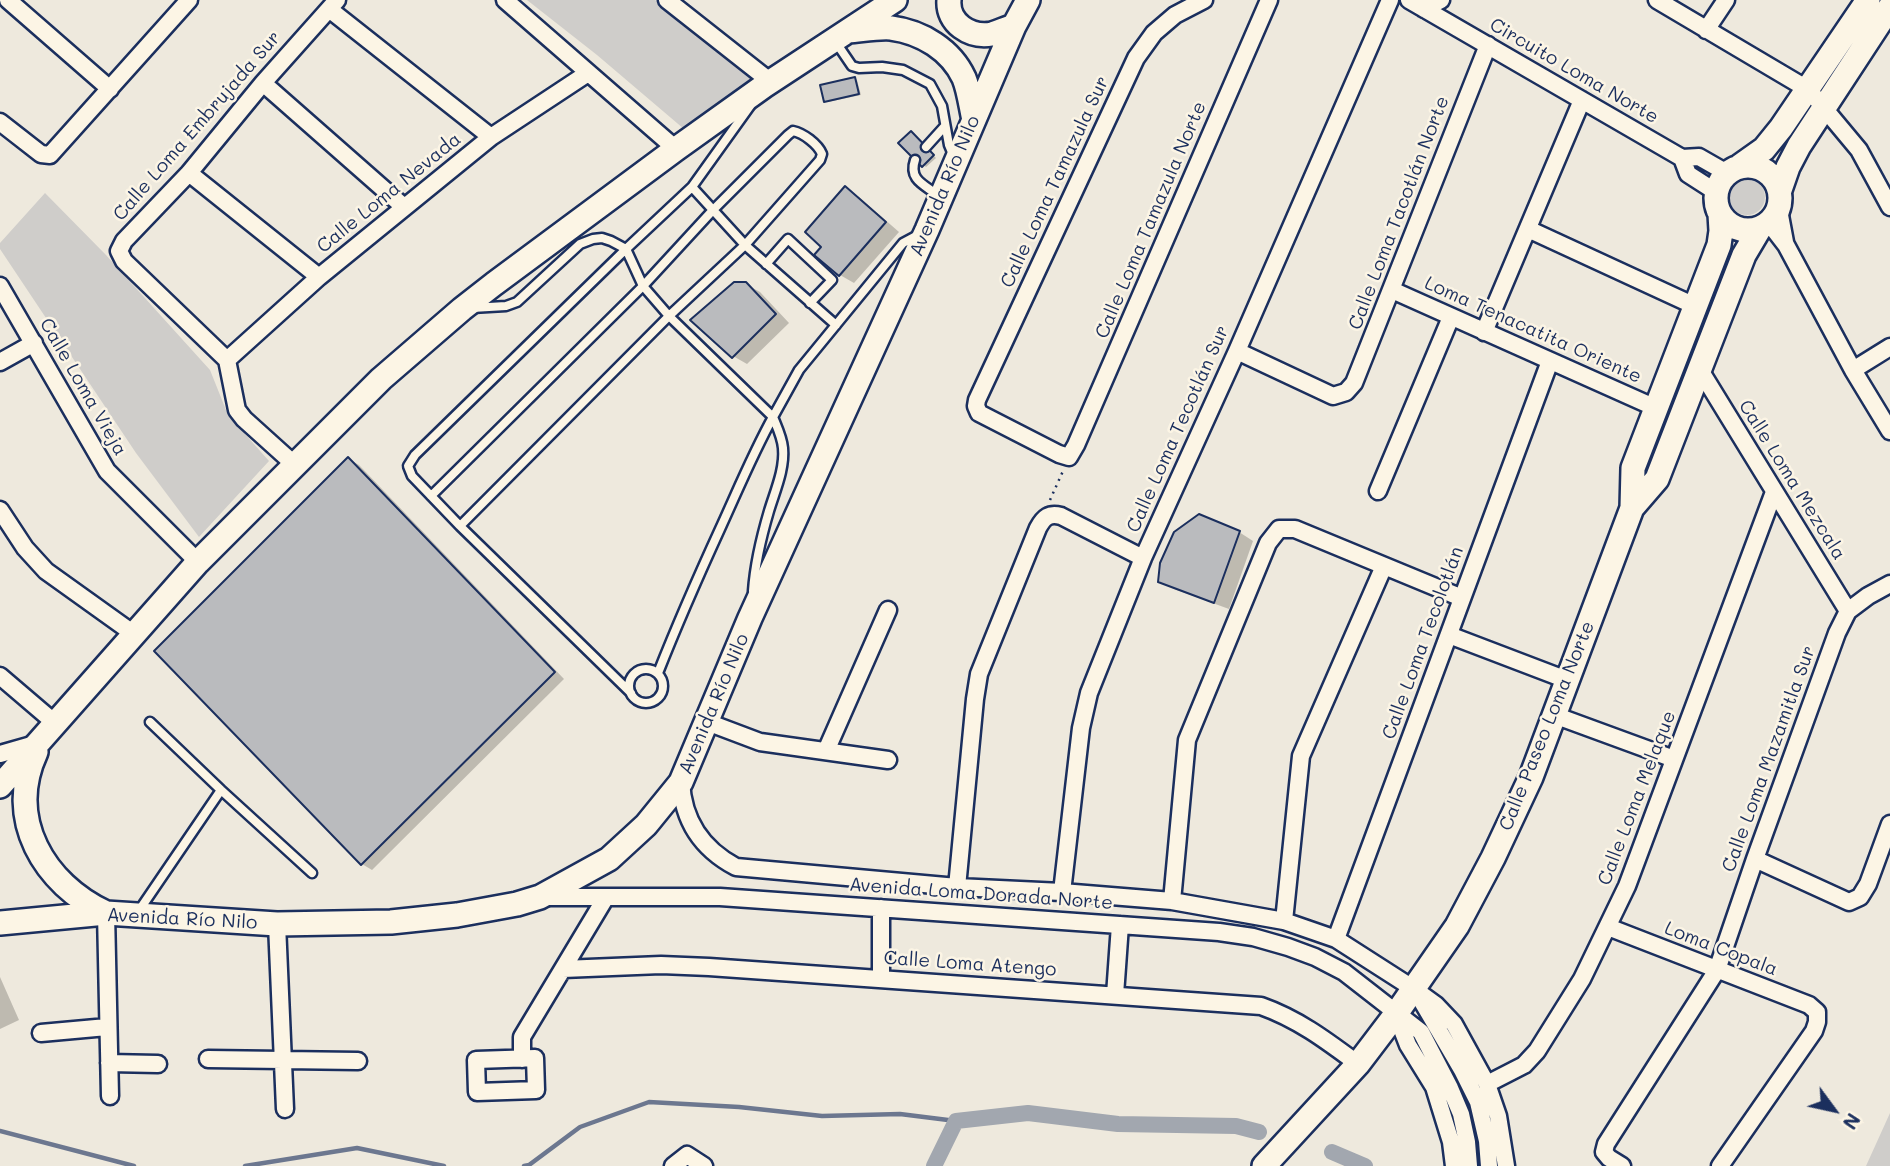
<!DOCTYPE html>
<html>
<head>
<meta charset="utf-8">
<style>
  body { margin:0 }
  #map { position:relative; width:1890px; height:1166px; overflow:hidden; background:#eee9dd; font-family:Mali,sans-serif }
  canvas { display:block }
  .north { position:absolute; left:1799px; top:1075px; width:70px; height:70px; -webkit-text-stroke:5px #fcf5e5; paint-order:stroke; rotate:123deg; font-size:19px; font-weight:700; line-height:28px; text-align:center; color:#1b2f5e }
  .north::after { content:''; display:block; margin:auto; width:24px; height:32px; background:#1b2f5e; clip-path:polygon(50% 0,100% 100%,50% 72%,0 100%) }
</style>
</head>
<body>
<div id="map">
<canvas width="1890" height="1166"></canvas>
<div class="north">N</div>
</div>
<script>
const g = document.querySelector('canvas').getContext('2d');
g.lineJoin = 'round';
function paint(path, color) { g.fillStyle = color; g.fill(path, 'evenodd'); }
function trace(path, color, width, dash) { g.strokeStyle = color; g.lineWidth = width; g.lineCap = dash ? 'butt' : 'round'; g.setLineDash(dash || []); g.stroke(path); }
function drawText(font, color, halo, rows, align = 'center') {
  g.font = font + ' Mali,sans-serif'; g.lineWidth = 5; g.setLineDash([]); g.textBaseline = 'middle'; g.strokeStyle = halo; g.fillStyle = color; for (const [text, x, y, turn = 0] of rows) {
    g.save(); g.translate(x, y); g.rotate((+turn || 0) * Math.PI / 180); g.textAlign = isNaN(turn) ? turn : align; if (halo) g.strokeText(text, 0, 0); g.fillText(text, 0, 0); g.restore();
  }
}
paint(new Path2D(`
  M527 0H655L753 80 747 86 684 129 597 55Z
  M1729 197a18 18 0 1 1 36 0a18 18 0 1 1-36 0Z
  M45 193 106 255 210 370 228 415 269 461 199 537 136 453 0 249V243Z
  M1890 1113V1166H1866Z`), '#cfcdca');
paint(new Path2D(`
  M854 78 857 80 861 95 828 102 826 101Z
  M913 135 936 158 926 167 901 143Z
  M845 189 859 197 899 232 854 283 840 275 817 255 824 246Z
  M745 284 760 292 789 323 747 364 733 356Z
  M349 459 359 465 564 679 372 870 362 864Z
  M1239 532 1253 541 1229 609 1174 589 1160 581Z
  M0 977 19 1020 0 1029Z`), '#0003');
trace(new Path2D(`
  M0 1131 134 1166
  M245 1166 357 1148 444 1166
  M524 1166 529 1165 580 1127 649 1102 739 1107 822 1116 900 1114 956 1121`), '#6c778f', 4.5);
trace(new Path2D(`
  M1332 1152 1365 1166
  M934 1166 956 1121 1028 1113 1118 1124 1236 1126 1259 1132`), '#a2a7af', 16);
const building = new Path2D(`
  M855 77 859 94 824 102 820 85Z
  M911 131 934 155 922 167 898 143Z
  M845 186 886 222 839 276 814 255 821 247 805 232Z
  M734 282H746L776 314 732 358 690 320Z
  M348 457 555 672 361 865 154 651Z
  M1199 514 1240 531 1214 603 1158 582 1160 563 1174 532Z`);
paint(building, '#babbbe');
trace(building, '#1b2f5e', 2);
const lane = new Path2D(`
  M835 41 852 66 859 68 882 67 903 70 930 84 942 106 949 145 954 157
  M926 147 945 126
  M915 160C908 180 925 185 939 196
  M692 187 745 245 836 325
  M766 264 788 239 832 280 810 303
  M472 308 506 306 517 302 580 244 593 239 602 238 611 241 626 249 692 187 750 106
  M431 496 643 286 713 210 788 135 793 131C803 133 818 144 822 154L820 160 745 245 669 316 460 526
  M753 591C755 563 761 538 769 511 775 491 785 469 783 448 782 437 777 427 773 417L799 370 903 243 918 235
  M629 686a17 17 0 1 1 34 0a17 17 0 1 1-34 0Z
  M631 693 460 526 412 476 408 466 415 455 626 249 643 286 669 316 773 417C753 453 737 492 720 529 698 577 677 625 658 673
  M150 722 221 790 312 873
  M138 912 221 790`);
const street = new Path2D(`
  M8 0 110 89
  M505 0 676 149
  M667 0 771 82
  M1204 0 1175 15 1154 33 1136 58 977 400 976 406 979 413 1059 454 1069 457 1076 445 1269 0
  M1409 0 1682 158 1699 157 1727 173
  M1657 0 1809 90 1859 150 1890 207
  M329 9 491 137
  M1424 9 1441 0
  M1706 30 1726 0
  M263 83 404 207
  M0 122 41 154 50 155 189 0
  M1682 158 1688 174 1716 192
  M189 173 319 277
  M1779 210 1785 242
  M1769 223 1786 245 1853 370 1890 431
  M1528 229 1695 306
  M0 286 107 471 198 562
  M1392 290 1656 408
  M1484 332 1582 100
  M1237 351 1333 396 1346 392 1354 383 1488 45
  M227 360 124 261 119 251 124 241 189 173 263 83 337 0
  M227 360 319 277 491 137 588 73
  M227 360 237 410 244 419 295 465
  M0 362 34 343
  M1700 370 1848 611
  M1853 370 1890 347
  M1378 491 1451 317
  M0 510 25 548 46 571 134 634
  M1449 635 1567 680
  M0 676 55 723
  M1554 715 1674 759
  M707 722 760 742 888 760
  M826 751 888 610
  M0 754 35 744
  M681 782C683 821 702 849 736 867L957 887 1062 892 1172 901 1284 921 1336 939 1414 989 1436 1005 1454 1024 1487 1084 1498 1116 1506 1166
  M1755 859 1849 902 1860 897 1868 884 1890 824
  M957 887 975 699 979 674 1038 528C1044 517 1049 513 1061 516L1143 558
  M1062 892 1081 728 1089 693 1143 558 1237 351 1390 0
  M543 897H720L1219 932 1253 937 1288 947 1315 957 1344 972 1421 1032 1450 1088 1461 1114 1467 1142 1469 1166
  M1172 901 1187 740 1268 543 1279 529H1295L1462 598
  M106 913 110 1096
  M1284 921 1301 756 1384 566
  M277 924 285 1109
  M1608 927 1809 1005 1817 1012V1022L1814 1031 1720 1166
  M1336 939 1550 361
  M563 969 661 965 709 967 1261 1006C1298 1019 1327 1041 1358 1064
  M881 979V908
  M1417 993 1462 1070 1478 1102 1487 1141 1489 1166
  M1115 995 1120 925
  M1396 1014 1408 1045 1434 1087 1451 1142 1454 1166
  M41 1033 107 1027
  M535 1058 536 1090 477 1092 476 1060Z
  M208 1059 358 1061
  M522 1059V1037L606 897
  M109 1063 158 1064
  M1487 1084 1524 1065 1537 1051 1582 979 1627 886 1774 492
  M673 1166 687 1155 704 1166
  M1622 1166 1609 1158 1604 1152 1606 1144 1717 970 1755 859 1837 633 1848 611 1868 596 1890 584`);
const secondary = new Path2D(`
  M949 0C947 23 970 38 992 34 999 32 1007 28 1014 26
  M848 31C862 30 877 27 891 28 922 32 951 50 964 78 969 90 971 107 974 120
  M1716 198a32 32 0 1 1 64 0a32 32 0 1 1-64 0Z
  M1740 166 1764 149 1781 128 1868 0
  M1780 190 1788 167 1799 146 1890 7
  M1632 508 1633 468 1719 245 1721 231 1720 214
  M36 752C5 819 44 884 106 913
  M0 786 198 562 381 379 462 309 494 284 676 149 764 86 895 0
  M0 923 106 913 277 924 391 922 457 915 517 904 540 897 609 859 646 825 681 782 750 618 927 230 1014 26 1028 0
  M1264 1166 1358 1064 1396 1014 1457 926 1493 858 1531 777 1632 508 1657 479 1744 255 1760 228`);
trace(lane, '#1b2f5e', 13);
trace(street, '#1b2f5e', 21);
trace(secondary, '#1b2f5e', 28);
trace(new Path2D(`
  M1050 500 1063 471`), '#1b2f5e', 2.5, [2, 5]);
trace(lane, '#fcf5e5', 8);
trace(street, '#fcf5e5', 16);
trace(secondary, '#fcf5e5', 23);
drawText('19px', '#1b2f5e', '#fcf5e5', [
  ["Circuito Loma Norte",1574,71,30],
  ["Calle Loma Embrujada Sur",197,126,-49],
  ["Calle Loma Tamazula Sur",1055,182,-65],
  ["Avenida Río Nilo",945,186,-67],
  ["Calle Loma Nevada",389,193,-39],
  ["Calle Loma Tacotlán Norte",1399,213,-69],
  ["Calle Loma Tamazula Norte",1151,220,-67],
  ["Loma Tenacatita Oriente",1533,330,24],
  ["Calle Loma Vieja",83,387,60],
  ["Calle Loma Tecotlán Sur",1178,429,-66],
  ["Calle Loma Mezcala",1792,480,58],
  ["Calle Loma Tecolotlán",1423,643,-70],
  ["Avenida Río Nilo",714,704,-67],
  ["Calle Paseo Loma Norte",1547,726,-68],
  ["Calle Loma Mazamitla Sur",1769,759,-70],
  ["Calle Loma Melaque",1637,798,-69],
  ["Avenida Loma Dorada Norte",981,894,4],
  ["Avenida Río Nilo",182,919,3],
  ["Loma Copala",1721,949,21],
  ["Calle Loma Atengo",970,964,4]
]);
</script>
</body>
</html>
